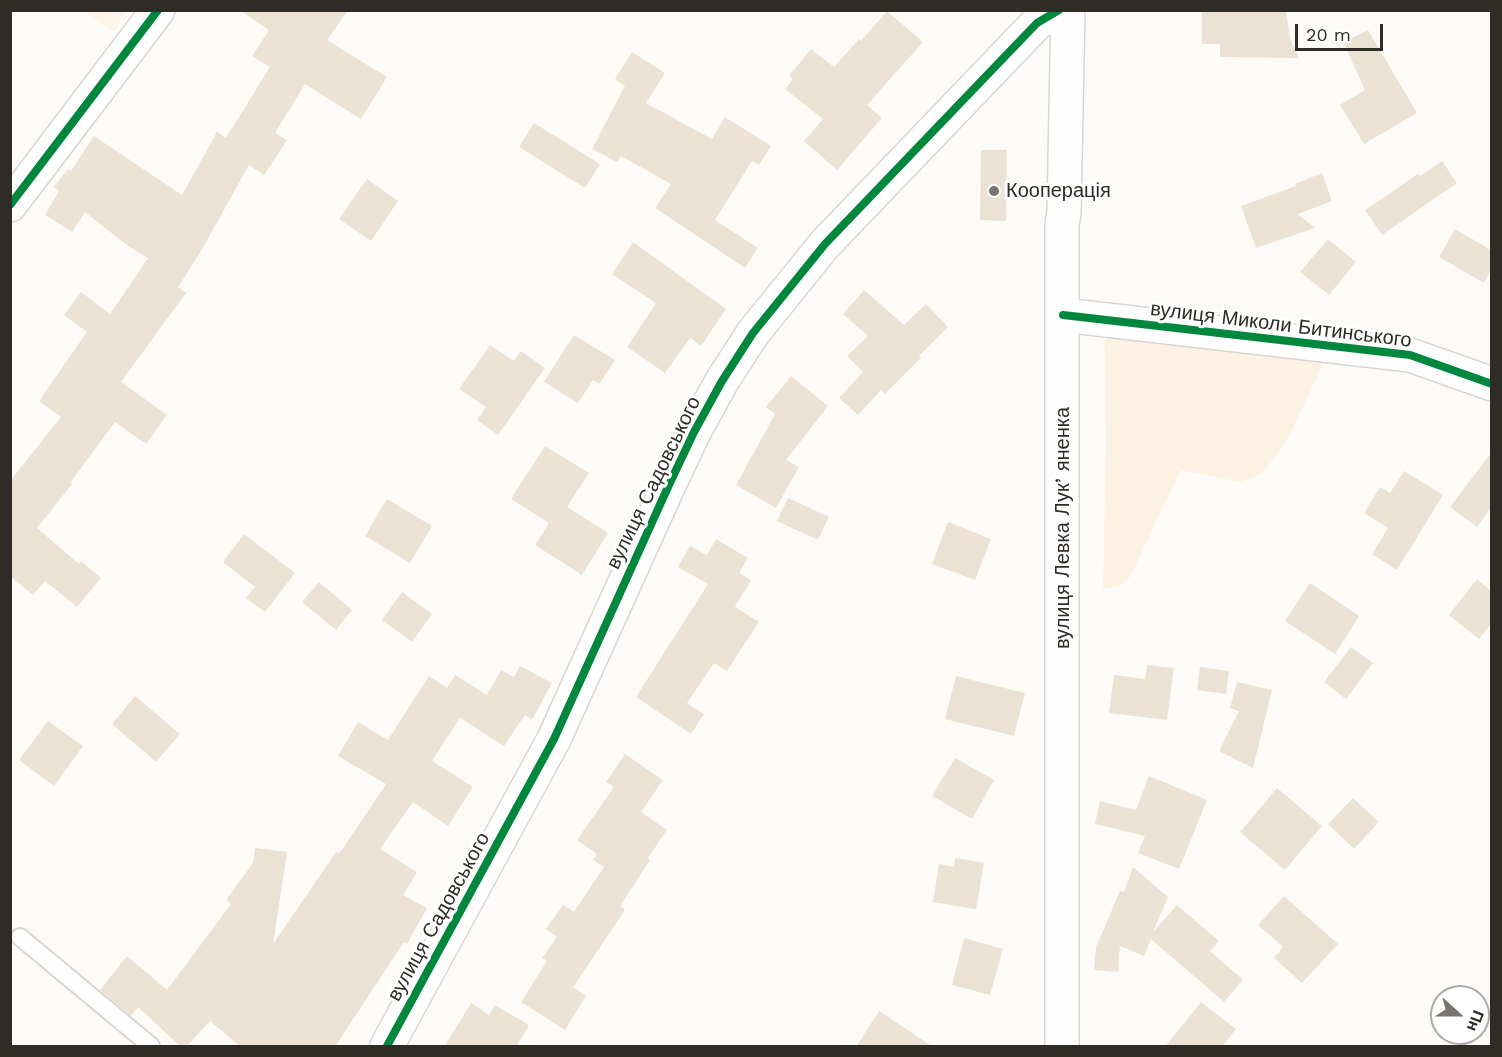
<!DOCTYPE html>
<html>
<head>
<meta charset="utf-8">
<style>
  body { margin:0 }
  #map { position:relative; width:1502px; height:1057px; overflow:hidden; background:#fdfbf8; font-family:"Work Sans",sans-serif }
  canvas { display:block }
  .frame { position:absolute; inset:0; border:12px solid #2f2b26; pointer-events:none }
  .north { position:absolute; left:1430px; top:985px; width:60px; height:60px; box-sizing:border-box; background:#fff; border:2px solid #acaaa8; border-radius:50%; rotate:111deg; font-size:16px; font-weight:700; line-height:24px; text-align:center; color:#2f2b26 }
  .north::after { content:''; display:block; margin:auto; width:21px; height:27px; background:#777470; clip-path:polygon(50% 0,100% 100%,50% 72%,0 100%) }
  .scale { position:absolute; left:1295px; top:24px; width:88px; height:27px; box-sizing:border-box; border:3px solid #2f2b26; border-top:0; padding-left:8px; font-size:18px; line-height:21px; white-space:nowrap; color:#2f2b26; -webkit-text-stroke:4px #fff; paint-order:stroke }
</style>
</head>
<body>
<div id="map">
<canvas width="1502" height="1057"></canvas>
<div class="frame"></div>
<div class="north">Пн</div>
<div class="scale">20 m</div>
</div>
<script>
const g = document.querySelector('canvas').getContext('2d');
g.lineJoin = 'round';
function paint(path, color) { g.fillStyle = color; g.fill(path, 'evenodd'); }
function trace(path, color, width, dash) { g.strokeStyle = color; g.lineWidth = width; g.lineCap = dash ? 'butt' : 'round'; g.setLineDash(dash || []); g.stroke(path); }
function drawText(font, color, halo, rows, align = 'center') {
  g.font = font + ' "Work Sans",sans-serif'; g.lineWidth = 6; g.setLineDash([]); g.textBaseline = 'middle'; g.strokeStyle = halo; g.fillStyle = color; for (const [text, x, y, turn = 0] of rows) {
    g.save(); g.translate(x, y); g.rotate((+turn || 0) * Math.PI / 180); g.textAlign = isNaN(turn) ? turn : align; if (halo) g.strokeText(text, 0, 0); g.fillText(text, 0, 0); g.restore();
  }
}
paint(new Path2D(`
  M82 11H127L114 32Z`), '#fef4e9');
paint(new Path2D(`
  M1105 327 1328 353 1289 437 1263 473 1240 482 1181 470 1130 577 1119 587 1103 588 1106 446Z`), '#fdf2e2');
paint(new Path2D(`
  M239 10H348L327 40 387 77 361 119 305 84 275 133 287 140 264 175 249 165 200 253 178 287 186 293 121 382 167 415 146 444 115 422 70 483 72 484 37 528 79 564 81 561 101 578 77 607 45 581 33 595 10 576V481L61 417 39 401 87 332 64 315 81 292 110 314 148 258 128 246 85 212 72 232 45 215 59 191 54 187 68 169 71 171 94 136 182 195 217 132 226 138 270 67 252 56 269 30Z
  M1202 10H1286L1290 39 1299 58 1220 57V44H1202Z
  M887 11 923 42 867 105 882 118 837 170 804 141 823 119 785 89 793 79 789 76 811 49 834 67 859 39 861 41Z
  M1368 30 1417 113 1364 144 1340 105 1365 90 1343 42Z
  M632 52 665 73 646 103 712 139 725 117 771 146 759 165 752 161 715 220 758 248 745 268 655 208 671 184 621 156 617 162 592 149 625 86 615 79Z
  M534 123 600 164 585 188 519 147Z
  M981 150H1007L1006 221 980 220Z
  M1442 161 1457 183 1382 235 1365 210 1418 174 1420 176Z
  M1322 173 1332 201 1298 214 1315 228 1256 248 1241 206 1296 186 1295 184Z
  M367 179 398 201 371 241 339 219Z
  M1455 229 1491 250V269L1484 283 1439 257Z
  M1328 239 1356 262 1329 295 1300 272Z
  M633 242 726 309 701 346 690 338 665 373 627 347 656 303 612 274Z
  M864 290 904 325 926 304 948 327 919 356 921 358 885 394 881 390 858 415 839 398 863 372 847 356 868 336 843 314Z
  M574 335 615 360 599 384 593 380 578 403 544 382Z
  M490 345 514 361 521 351 545 368 498 435 477 420 486 407 459 389Z
  M791 376 828 406 786 460 799 467 776 508 736 485 775 414 766 407Z
  M545 446 589 473 567 507 608 533 582 575 535 545 549 523 511 499Z
  M1491 453V508L1477 527 1450 507Z
  M1404 471 1443 495 1397 570 1372 554 1388 528 1364 513 1380 487 1390 493Z
  M788 498 829 517 818 540 777 521Z
  M387 499 432 526 410 563 365 536Z
  M948 522 991 539 975 580 932 564Z
  M244 534 295 573 265 612 246 598 255 587 223 562Z
  M716 539 748 558 739 573 751 580 735 607 759 622 727 671 714 663 687 703 704 714 691 734 636 697 708 584 678 567 690 546 707 555Z
  M1477 579 1491 591V624L1479 639 1449 615Z
  M319 582 352 610 336 630 302 602Z
  M1310 583 1359 616 1335 654 1285 621Z
  M402 592 432 614 412 642 382 620Z
  M1351 647 1373 663 1346 699 1324 682Z
  M1147 665 1174 668 1167 720 1109 713 1114 675 1145 679Z
  M520 666 552 683 532 720 525 715 504 746 460 718 432 761 473 787 448 826 413 802 380 849 417 872 403 895 427 908 407 944 404 942 335 1047H241L210 1021 186 1047H181L138 1007 131 1016 100 990 127 956 167 990 231 904 226 900 253 863 255 848 287 852 273 944 336 852 339 854 386 784 338 756 358 722 388 740 429 676 447 688 455 675 487 695 501 670 514 677Z
  M1200 667 1229 671 1226 694 1197 690Z
  M956 676 1025 693 1014 736 945 719Z
  M1237 682 1272 690 1253 768 1219 751 1239 711 1230 708Z
  M135 696 180 734 156 762 112 724Z
  M48 721 83 746 54 786 19 760Z
  M625 754 663 780 641 812 667 830 648 858 650 860 620 906 625 910 573 987 586 996 565 1030 521 1002 547 961 542 958 557 937 546 929 563 905 574 912 604 867 593 860 597 854 577 840 614 787 606 782Z
  M955 758 994 780 972 819 932 796Z
  M1149 776 1207 800 1179 869 1138 853 1145 836 1095 824 1100 801 1136 810Z
  M1277 788 1322 826 1285 870 1240 832Z
  M1353 798 1379 822 1354 849 1328 824Z
  M955 858 984 863 976 909 933 902 939 864 954 867Z
  M1133 867 1168 897 1153 932 1177 905 1219 941 1210 951 1243 980 1224 1002 1151 939 1144 956 1120 946 1118 972 1094 970 1096 947 1120 891 1124 892Z
  M1284 896 1338 944 1302 983 1274 958 1283 947 1258 925Z
  M964 938 1003 949 990 995 952 985Z
  M1201 1002 1236 1029 1222 1047H1165Z
  M471 1003 489 1015 495 1005 529 1025 516 1047H444Z
  M879 1011 933 1047H856Z`), '#ebe2d4');
const service = new Path2D(`
  M20 937 151 1046`);
const minor = new Path2D(`
  M10 205 158 10
  M1063 315 1410 355 1492 384
  M387 1046 554 739 668 487 694 432 722 381 753 333 825 244 1037 23 1059 10`);
const primary = new Path2D(`
  M1062 1046V225L1064 212 1068 10`);
trace(service, '#d9d6d2', 20);
trace(minor, '#d9d6d2', 36);
trace(primary, '#d9d6d2', 36);
trace(service, '#fffefe', 16);
trace(minor, '#fffefe', 33);
trace(primary, '#fffefe', 33);
trace(new Path2D(`
  M10 205 158 10
  M1063 315 1410 355 1492 384
  M387 1046 554 739 668 487 694 432 722 381 753 333 825 244 1037 23 1059 10`), '#00873e', 8);
for (const [x, y, r, color] of [
  [994,191,6,"#777470"]
]) { const dot = new Path2D(); dot.arc(x, y, r, 0, 2 * Math.PI); g.fillStyle = color; g.fill(dot); trace(dot, '#fff', 2); }
drawText('20px', '#2f2b26', '#fff', [
  ["Кооперація",1006,191]
], 'left');
drawText('20px', '#2f2b26', '#fff', [
  ["вулиця Миколи Битинського",1281,325,7],
  ["вулиця Садовського",654,483,-64],
  ["вулиця Левка Лукʼяненка",1063,528,-90],
  ["вулиця Садовського",439,917,-61]
]);
</script>
</body>
</html>
